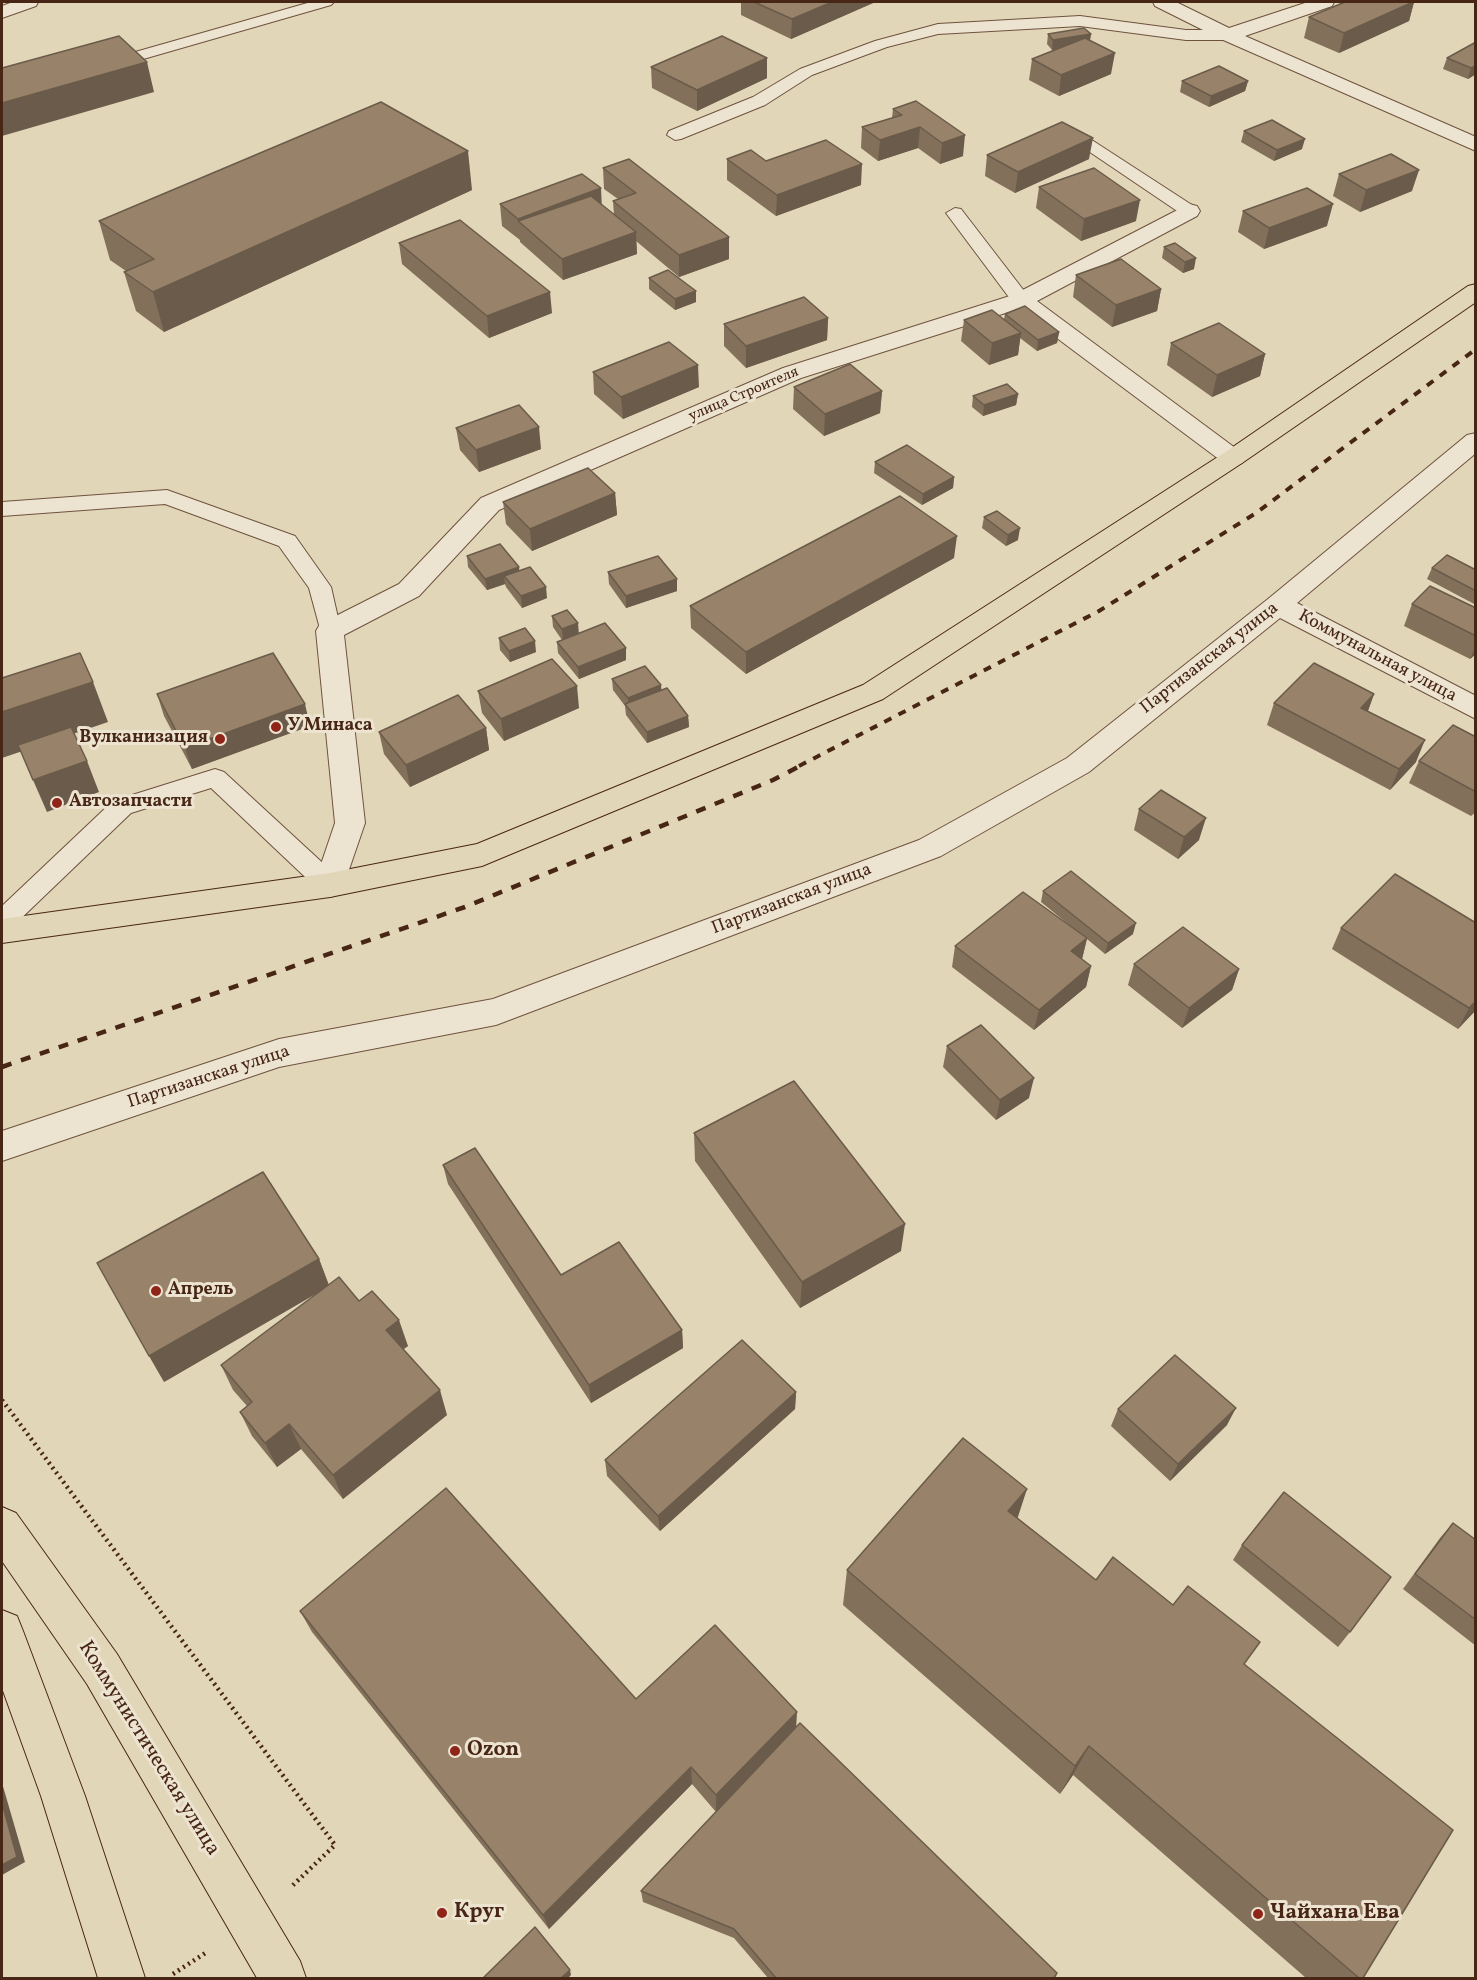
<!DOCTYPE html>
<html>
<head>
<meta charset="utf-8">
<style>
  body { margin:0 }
  #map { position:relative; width:1477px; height:1980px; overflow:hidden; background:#e2d6b8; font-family:Vollkorn,serif }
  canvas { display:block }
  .frame { position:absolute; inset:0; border:3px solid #482615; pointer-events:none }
</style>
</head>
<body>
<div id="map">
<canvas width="1477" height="1980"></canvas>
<div class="frame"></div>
</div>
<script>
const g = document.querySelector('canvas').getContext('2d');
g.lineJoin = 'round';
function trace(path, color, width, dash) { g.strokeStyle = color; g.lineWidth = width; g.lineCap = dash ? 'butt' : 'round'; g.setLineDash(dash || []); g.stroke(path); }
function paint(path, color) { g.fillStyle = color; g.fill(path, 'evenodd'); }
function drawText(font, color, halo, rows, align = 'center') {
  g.font = font + ' Vollkorn,serif'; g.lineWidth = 6; g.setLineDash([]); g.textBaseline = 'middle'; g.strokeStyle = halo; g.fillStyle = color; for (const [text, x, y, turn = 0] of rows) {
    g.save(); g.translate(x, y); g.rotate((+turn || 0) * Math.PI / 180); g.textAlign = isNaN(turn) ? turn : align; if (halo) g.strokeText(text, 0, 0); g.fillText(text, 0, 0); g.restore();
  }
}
const service = new Path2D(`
  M311 2H334L331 5 112 68H100L98 65 100 62Z
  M1080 16 1186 30H1228L1236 35 1228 40H1186L1080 26 938 34 887 47 812 75 765 105 681 139 675 140 667 135 669 131 753 97 800 69 875 41 938 24Z
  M1081 133 1195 207 1198 211 1195 215H1183L1075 142 1073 138Z
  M955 208 961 209 1028 296 1030 300 1028 304H1014L946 213Z
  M167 490 295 536 331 587 341 631 338 636 330 639 322 636 309 588 279 546 165 504 2 516V502Z
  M215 769 224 772 339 878 343 885 339 892 330 895 321 892 211 788 131 813 11 928 2 931V906L113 801Z`);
const minor = new Path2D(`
  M13 2H38L36 6 2 18V6Z
  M1153 2H1176L1229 28 1308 2H1334L1332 6 1245 36 1476 137V151L1221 39 1155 6Z
  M1189 204 1197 206 1200 211 1197 216 1037 301 1242 453 1246 458 1242 463 1233 466 1224 463 1018 309 801 378 499 510 419 596 344 635 365 823 341 893 330 897 319 893 314 885 335 823 316 631 320 624 399 584 481 498 783 368 1013 295Z
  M1476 433V453L1297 603 1476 696V719L1280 618 1089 772 941 856 496 1025 279 1067 2 1161V1131L279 1039 493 999 919 840 1067 758 1268 599 1467 435Z`);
const primary = new Path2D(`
  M1476 284V302L1242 463 883 699 482 866 330 897 2 943V919L330 873 477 844 863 685 1224 453 1468 286Z
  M2 1507 16 1513 117 1654 300 1961 306 1978H257L87 1684 2 1561Z
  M2 1610 17 1616 23 1631 85 1796 145 1978H98L41 1796 2 1688Z`);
trace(service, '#6e523e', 2);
trace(minor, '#6e523e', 2);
trace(primary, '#482615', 2);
trace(new Path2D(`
  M2 1400 335 1845 291 1887
  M173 1974 207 1952`), '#482615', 4.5, [2, 4]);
paint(service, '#ece4d1');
paint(minor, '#ece4d1');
paint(primary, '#e2d6b8');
trace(new Path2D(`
  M799 766 1099 611 1256 513 1476 349`), '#482615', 4, [8, 8]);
trace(new Path2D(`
  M2 1067 465 907 773 780 802 765`), '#482615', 4.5, [10, 10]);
paint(new Path2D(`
  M741 2H873V3L791 39 741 15Z
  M1345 2H1414L1409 21 1339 53 1304 38 1309 17Z
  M1048 34H1091L1090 41 1111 74 1059 96 1029 80 1032 59 1057 49 1052 50 1047 44Z
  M1476 42V74L1468 79 1443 69 1447 58Z
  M767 58V78L697 111 652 88 651 67Z
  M1182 81H1248L1245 91 1209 107 1180 92Z
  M893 109 963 156 940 164 918 148 878 161 861 148 862 127 892 118Z
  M1244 131 1302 149 1274 161 1241 142Z
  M987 155 1089 159 1015 193 985 176Z
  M727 159 766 161 861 185 776 216 727 180Z
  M603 168 729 259 679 277 636 241 637 254 563 280 520 242V240L502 226 500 204 602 205 614 215 613 201 618 199 604 189Z
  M1339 174 1412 191 1360 212 1333 196Z
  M1039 187 1136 221 1081 241 1036 208Z
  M472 190 164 332 136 311 124 272 126 271 110 260 99 221Z
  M1243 211 1327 226 1264 249 1238 232Z
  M399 243 552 313 489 338 402 264Z
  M1175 243 1194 269 1183 273 1162 258 1164 247Z
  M1076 275 1161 289 1157 311 1112 327 1073 297Z
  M649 278 696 291V302L675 310 649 289Z
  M1005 314 1059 332 1057 343 1037 351 1020 338 1018 355 989 365 961 341 964 320 1004 319Z
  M828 318 827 340 746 368 724 346V324Z
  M1171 343 1265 354 1260 376 1212 397 1167 365Z
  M593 372 699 387 623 419 594 394Z
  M794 387 882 391 880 413 824 436 793 409Z
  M1018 394 1016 405 983 416 972 407 973 396Z
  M456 428 541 449 479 472 460 450Z
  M875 462 954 477 953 488 922 505 874 473Z
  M615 493 617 515 532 551 506 524 503 502Z
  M984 517 1018 540 1006 546 982 528Z
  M467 556 519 567V570L547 598 522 608 506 587 505 584 487 590 468 567Z
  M954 558 746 674 691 628 690 606Z
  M1432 568 1476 570V605L1427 579Z
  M608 572 677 579V591L626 608 609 584Z
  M1412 604 1476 608V654L1470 659 1404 626Z
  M552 616 579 633 626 648V660L579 679 558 653 557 642 562 640 553 627Z
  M499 638 536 652 510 662 500 650Z
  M612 679 661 685V690L688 716 689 727 647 743 626 715 625 706 613 690Z
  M478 691 579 708 504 741 482 713Z
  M157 694 310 726 192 769 164 716Z
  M1374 694 1368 711 1416 762 1390 790 1267 725 1274 703Z
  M486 728 489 750 410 787 384 754 379 732Z
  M1476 737V812L1471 816 1409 783 1419 761Z
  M1139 809 1199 840 1178 859 1134 830Z
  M1043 891 1133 934 1105 954 1087 939 1082 959 1091 966 1086 987 1034 1030 952 967 955 946 1073 928 1041 902Z
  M1476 923V1010L1458 1029 1332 949 1341 928Z
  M1134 964 1239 969 1232 990 1182 1028 1128 985Z
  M947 1046 1029 1098 996 1120 943 1067Z
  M694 1133 901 1251 800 1308 695 1161Z
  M443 1165 561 1275 682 1330 683 1348 591 1403 448 1184Z
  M319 1259 329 1285 359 1301 408 1346 403 1349 447 1415 343 1499 301 1449 277 1467 252 1436 240 1412 247 1406 233 1390 221 1365 321 1291 164 1382Z
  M796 1392 795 1409 660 1531 607 1476 605 1460Z
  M1118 1409 1227 1425 1170 1481 1111 1426Z
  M1018 1518 1096 1580 1173 1605 1260 1642 1244 1664 1363 1978H1306L1073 1775 1060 1794 843 1605 847 1570Z
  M1453 1523 1476 1540V1646L1403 1589 1440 1538Z
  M1242 1545 1350 1632 1338 1647 1233 1560Z
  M300 1611 636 1699 796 1727 1054 1978H768L734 1938 643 1902 641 1891 716 1812 692 1784 549 1929 312 1632Z`), '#83705b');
paint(new Path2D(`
  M832 2H873V3L791 39 792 19Z
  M1413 2H1414L1409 21 1339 53 1344 33Z
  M1091 34 1089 44 1052 50 1053 40Z
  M1115 53 1111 74 1059 96 1061 75Z
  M767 58V78L697 111V90Z
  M147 62 154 92 2 136V103Z
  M1476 66V74L1468 79 1471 68Z
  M1248 81 1245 91 1209 107 1211 96Z
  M920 127 918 148 878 161 880 140Z
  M965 135 963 156 940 164 942 143Z
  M1093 138 1089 159 1015 193 1018 172Z
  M1305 139 1302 149 1274 161 1277 150Z
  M468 151 472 190 164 332 153 292Z
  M862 164 861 185 776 216 777 195Z
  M1419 170 1412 191 1360 212 1366 190Z
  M601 188 602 210 518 221V219Z
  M1140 200 1136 221 1081 241 1084 219Z
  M1333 204 1327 226 1264 249 1269 228Z
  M636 232 637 254 563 280 562 259Z
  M729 237V259L679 277V255Z
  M1196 258 1194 269 1183 273 1185 262Z
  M1161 289 1157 311 1112 327 1116 305Z
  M696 291V302L675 310V299Z
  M550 292 552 313 489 338 487 316Z
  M828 318 827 340 746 368V346Z
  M1059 332 1057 343 1037 351 1038 340Z
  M1021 333 1018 355 989 365 992 343Z
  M1265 354 1260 376 1212 397 1217 375Z
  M698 365 699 387 623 419 621 397Z
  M882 391 880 413 824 436 825 414Z
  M1018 394 1016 405 983 416 984 405Z
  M539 427 541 449 479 472 476 450Z
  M954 477 953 488 922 505 923 494Z
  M615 493 617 515 532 551 530 529Z
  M1020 528 1018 540 1006 546 1008 535Z
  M957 536 954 558 746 674V652Z
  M519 567 520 578 504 576 505 584 487 590 485 579Z
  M677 579V591L626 608V596Z
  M546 587 547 598 522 608 521 596Z
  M578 623 579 635 563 641 562 629Z
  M535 641 536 652 510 662 509 651Z
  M1476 646V654L1470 659Z
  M626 648V660L579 679 578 667Z
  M93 682 108 722 2 758V712Z
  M661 685 662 696 628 708V698Z
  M577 686 579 708 504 741 501 719Z
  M1374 694 1366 716 1361 708Z
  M305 704 310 726 192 769 185 748Z
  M688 716 689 727 647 743V732Z
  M486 728 489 750 410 787 406 765Z
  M1425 740 1416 762 1390 790 1399 769Z
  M87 761 99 792 47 812 33 780Z
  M1206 818 1199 840 1178 859 1184 837Z
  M1136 923 1133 934 1105 954 1108 943Z
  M1087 938 1082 959 1071 951Z
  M1091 966 1086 987 1034 1030 1039 1010Z
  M1239 969 1232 990 1182 1028 1189 1008Z
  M1476 1001V1010L1458 1029 1469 1008Z
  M1034 1078 1029 1098 996 1120 1000 1100Z
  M905 1224 901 1251 800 1308 802 1282Z
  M319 1259 329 1286 164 1382 149 1356Z
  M399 1320 408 1346 394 1356 386 1330Z
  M682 1330 683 1348 591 1403 589 1385Z
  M440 1390 447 1415 343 1499 333 1475Z
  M796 1392 795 1409 660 1531 658 1516Z
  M1236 1408 1227 1425 1170 1481 1178 1464Z
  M289 1424 301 1449 277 1467 265 1443Z
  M1027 1489 1015 1526 1008 1511Z
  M797 1712 796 1731 716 1812V1795Z
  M1089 1746 1073 1775 1060 1794 1075 1766Z
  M691 1767 692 1784 549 1929 543 1915Z
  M2 1783 25 1862 2 1875Z
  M570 1970 571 1975 568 1978H561Z`), '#6a5b4a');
const building = new Path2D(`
  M754 2H832L792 19Z
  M1345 2H1413L1344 33 1309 17Z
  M1084 28 1091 34 1053 40 1048 34Z
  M119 36 147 62 2 103V68Z
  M722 36 767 58 697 90 651 67Z
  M1085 38 1115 53 1061 75 1032 59Z
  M1476 42V66L1471 68 1447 58Z
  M1219 66 1248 81 1211 96 1182 81Z
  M916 101 965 135 942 143 920 127 880 140 862 127 902 115 893 109Z
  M381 102 468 151 153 292 124 272 154 259 99 221Z
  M1272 120 1305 139 1277 150 1244 131Z
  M1062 122 1093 138 1018 172 987 155Z
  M826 140 862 164 777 195 727 159 751 150 766 161Z
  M1391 154 1419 170 1366 190 1339 174Z
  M629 159 729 237 679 255 613 201 636 193 603 168Z
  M1094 168 1140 200 1084 219 1039 187Z
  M582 174 601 188 518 219 500 204Z
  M1307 188 1333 204 1269 228 1243 211Z
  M591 196 636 232 562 259 518 221Z
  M460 220 550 292 487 316 399 243Z
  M1175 243 1196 258 1185 262 1164 247Z
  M1121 259 1161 289 1116 305 1076 275Z
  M668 270 696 291 675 299 649 278Z
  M804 297 828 318 746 346 724 324Z
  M1025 306 1059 332 1038 340 1005 314Z
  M992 310 1021 333 992 343 964 320Z
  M1219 323 1265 354 1217 375 1171 343Z
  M669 342 698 365 621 397 593 372Z
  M850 364 882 391 825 414 794 387Z
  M1007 384 1018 394 984 405 973 396Z
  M519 405 539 427 476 450 456 428Z
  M907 445 954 477 923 494 875 462Z
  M588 468 615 493 530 529 503 502Z
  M900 496 957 536 746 652 690 606Z
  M997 511 1020 528 1008 535 984 517Z
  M500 544 519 567 485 579 467 556Z
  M1447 555 1476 570V591L1432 568Z
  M658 556 677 579 626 596 608 572Z
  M530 567 546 587 521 596 504 576Z
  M1430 586 1476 608V636L1412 604Z
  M567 610 578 623 562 629 552 616Z
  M605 623 626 648 578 667 557 642Z
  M525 628 535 641 509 651 499 638Z
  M80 653 93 682 2 712V678Z
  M273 653 305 704 185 748 157 694Z
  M552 659 577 686 501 719 478 691Z
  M1314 663 1374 694 1361 708 1425 740 1399 769 1274 703Z
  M645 666 661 685 628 698 612 679Z
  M667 688 688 716 647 732 625 704Z
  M458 695 486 728 406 765 379 732Z
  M1453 725 1476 737V792L1419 761Z
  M71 727 87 761 33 780 18 745Z
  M1161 790 1206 818 1184 837 1139 809Z
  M1071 871 1136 923 1108 943 1043 891Z
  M1395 874 1476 923V1001L1469 1008 1341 928Z
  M1023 892 1087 938 1071 951 1091 966 1039 1010 955 946Z
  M1183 927 1239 969 1189 1008 1134 964Z
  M981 1025 1034 1078 1000 1100 947 1046Z
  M794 1081 905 1224 802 1282 694 1133Z
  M475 1148 561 1275 619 1242 682 1330 589 1385 443 1165Z
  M263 1172 319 1259 149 1356 97 1263Z
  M339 1277 359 1301 372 1291 399 1320 386 1330 440 1390 333 1475 289 1424 265 1443 240 1412 252 1402 221 1365Z
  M742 1340 796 1392 658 1516 605 1460Z
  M1175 1355 1236 1408 1178 1464 1118 1409Z
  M963 1438 1027 1489 1008 1511 1096 1580 1113 1557 1173 1605 1188 1586 1260 1642 1244 1664 1453 1830 1363 1978H1359L1089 1746 1075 1766 847 1570Z
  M446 1488 636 1699 715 1625 797 1712 716 1795 691 1767 543 1915 300 1611Z
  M1284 1492 1391 1577 1350 1632 1242 1545Z
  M1453 1523 1476 1540V1620L1415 1574Z
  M800 1723 1057 1973 1054 1978H776L734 1929 641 1891Z
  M2 1803 17 1857 2 1865Z
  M535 1927 570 1970 561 1978H483Z`);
paint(building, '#98826a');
trace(building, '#6a5b4a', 1.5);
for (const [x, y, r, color] of [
  [276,727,6,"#8f2418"],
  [220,739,6,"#8f2418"],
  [57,803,6,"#8f2418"],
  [156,1291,6,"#8f2418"],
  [455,1751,6,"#8f2418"],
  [442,1913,6,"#8f2418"],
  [1258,1914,6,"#8f2418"]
]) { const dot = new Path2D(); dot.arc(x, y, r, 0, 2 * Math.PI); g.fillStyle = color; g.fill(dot); trace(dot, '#ece4d1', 2); }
drawText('15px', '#482615', '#ece4d1', [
  ["улица Строителя",744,395,-23]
]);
drawText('18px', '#482615', '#ece4d1', [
  ["Коммунальная улица",1377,657,28],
  ["Партизанская улица",1210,659,-38],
  ["Партизанская улица",792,900,-21],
  ["Партизанская улица",209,1078,-18]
]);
drawText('bold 18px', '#482615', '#ece4d1', [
  ["У Минаса",288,727],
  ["Вулканизация",208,739,"right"],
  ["Автозапчасти",69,803],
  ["Апрель",168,1291]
], 'left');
drawText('21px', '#482615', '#ece4d1', [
  ["Коммунистическая улица",148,1749,58]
]);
drawText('bold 21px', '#482615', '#ece4d1', [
  ["Ozon",467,1751],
  ["Круг",454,1913],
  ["Чайхана Ева",1270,1914]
], 'left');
</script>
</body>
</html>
